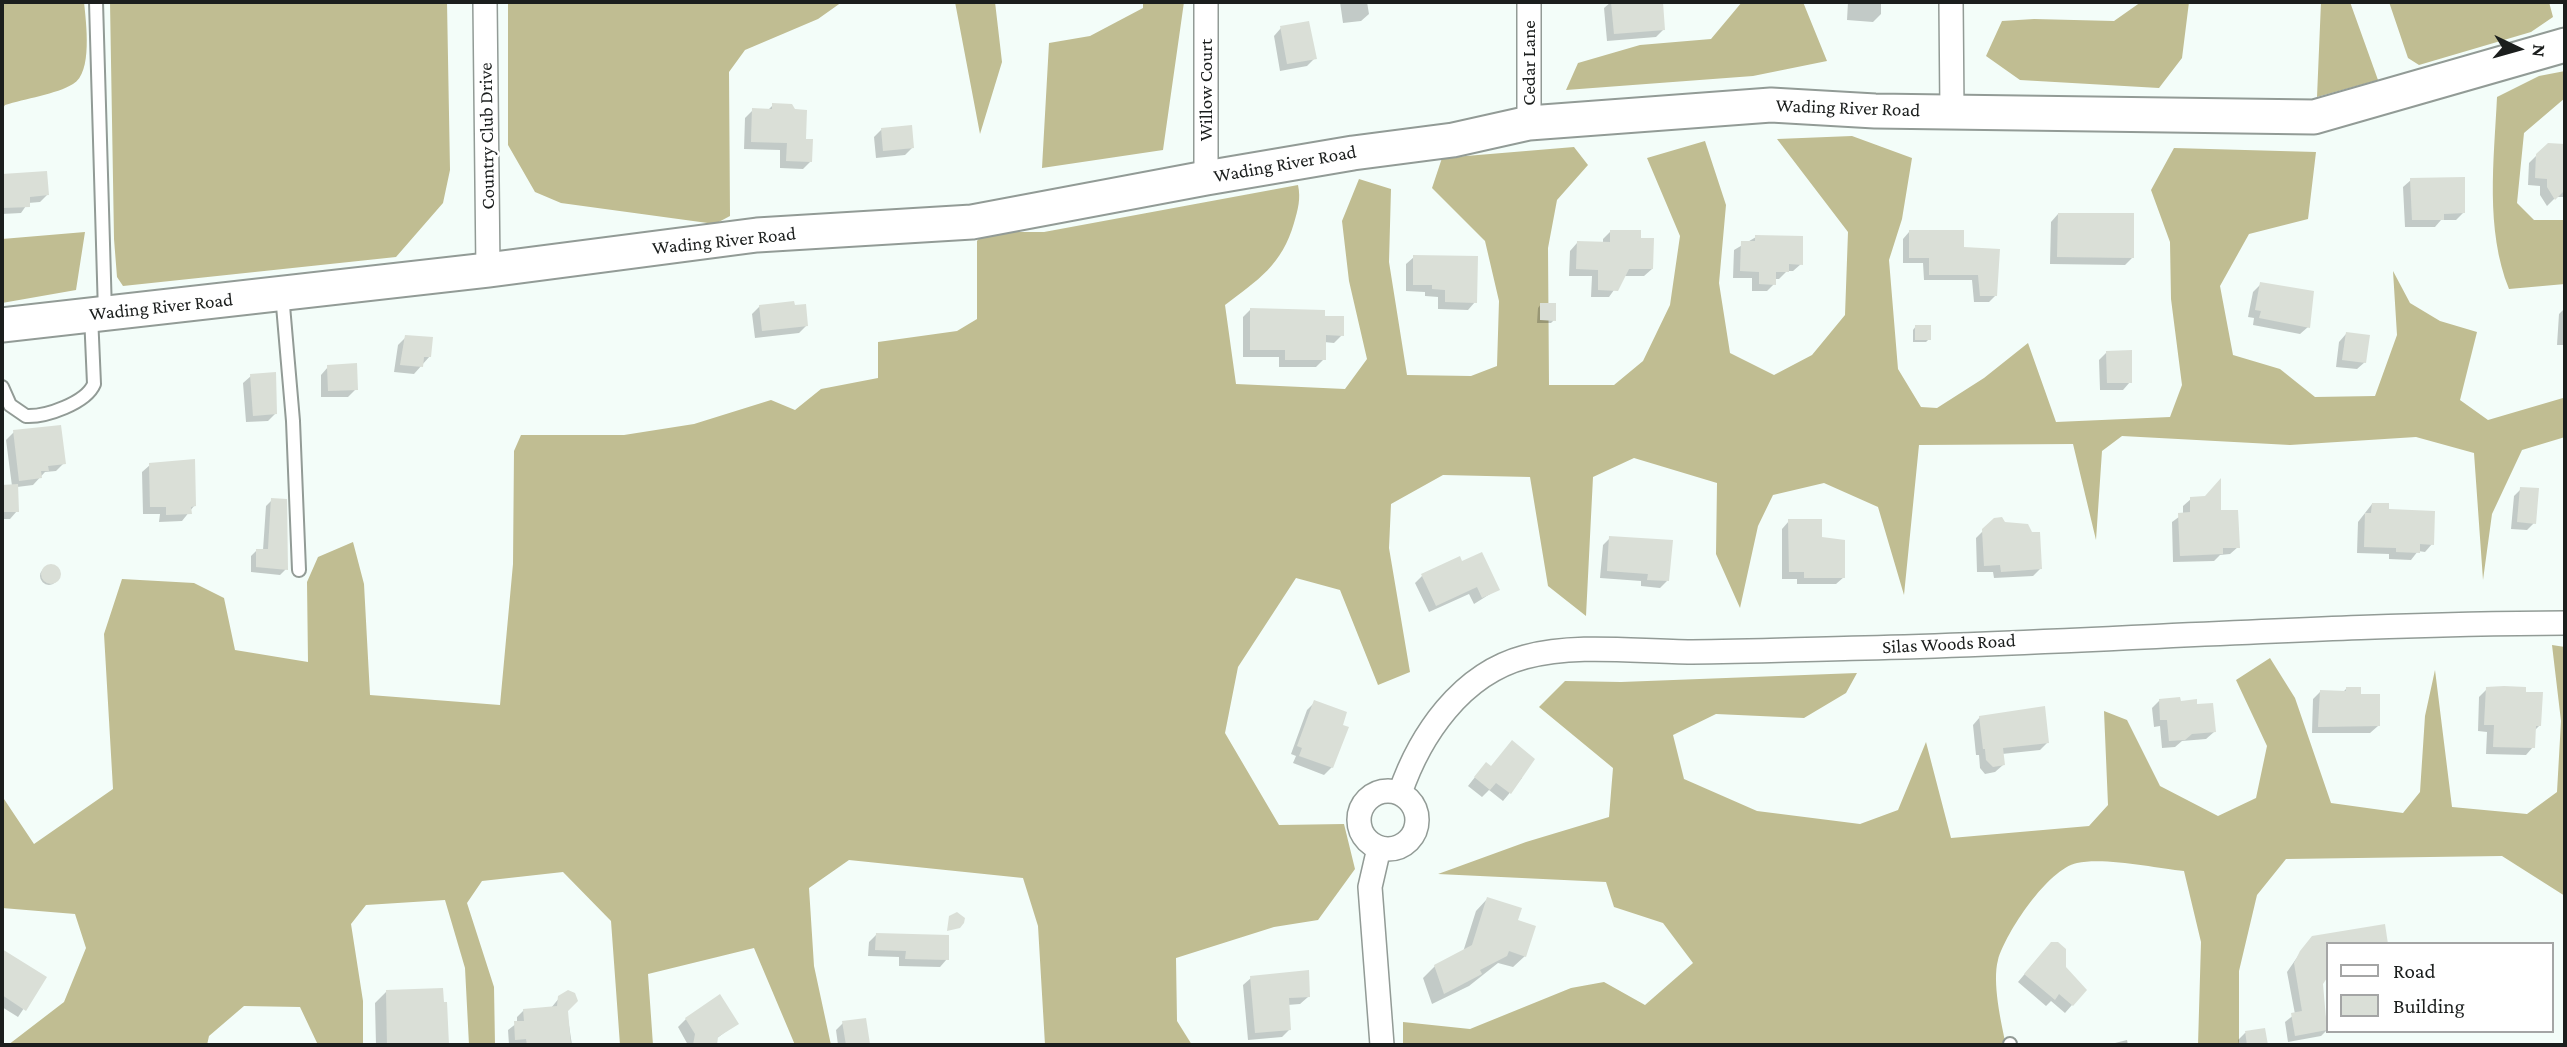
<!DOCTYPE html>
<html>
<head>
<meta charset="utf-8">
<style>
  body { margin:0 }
  #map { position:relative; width:2567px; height:1047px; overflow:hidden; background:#f3fdf9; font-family:"Crimson Pro",serif }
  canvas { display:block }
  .frame { position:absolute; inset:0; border:4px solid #1b1e1d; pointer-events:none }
  .legend { position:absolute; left:2326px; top:942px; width:228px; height:91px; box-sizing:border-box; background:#fff; border:2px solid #a4a5a5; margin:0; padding:9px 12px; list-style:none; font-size:21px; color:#1b1e1d }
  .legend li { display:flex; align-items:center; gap:14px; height:35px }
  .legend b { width:35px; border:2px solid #a4a5a5 }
  .north { position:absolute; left:2483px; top:14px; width:70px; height:70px; -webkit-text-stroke:5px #fff; paint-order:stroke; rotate:95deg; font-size:19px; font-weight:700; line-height:28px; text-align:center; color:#1b1e1d }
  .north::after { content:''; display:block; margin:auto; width:24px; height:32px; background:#1b1e1d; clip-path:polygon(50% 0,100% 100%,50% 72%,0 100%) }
</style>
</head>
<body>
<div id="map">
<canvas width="2567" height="1047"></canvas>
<div class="frame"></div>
<ul class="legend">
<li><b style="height:9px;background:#fff"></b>Road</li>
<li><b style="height:19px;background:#dadfd7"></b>Building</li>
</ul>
<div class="north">N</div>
</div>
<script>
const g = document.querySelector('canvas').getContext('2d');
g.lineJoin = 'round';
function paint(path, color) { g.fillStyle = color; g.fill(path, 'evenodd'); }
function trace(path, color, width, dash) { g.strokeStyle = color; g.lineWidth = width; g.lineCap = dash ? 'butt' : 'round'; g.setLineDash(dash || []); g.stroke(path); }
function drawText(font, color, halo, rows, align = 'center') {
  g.font = font + ' "Crimson Pro",serif'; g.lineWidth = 5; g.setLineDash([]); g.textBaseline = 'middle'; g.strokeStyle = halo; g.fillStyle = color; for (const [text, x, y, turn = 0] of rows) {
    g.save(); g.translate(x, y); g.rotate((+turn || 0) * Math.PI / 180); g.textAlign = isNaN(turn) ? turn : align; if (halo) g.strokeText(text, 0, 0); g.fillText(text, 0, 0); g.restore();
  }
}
paint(new Path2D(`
  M2 2H84C86 22 93 73 73 84 57 94 24 99 5 105L2 110Z
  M110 2H447L450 170 443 203 396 257 123 286 117 277 114 239Z
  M508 2H842L818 19 745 50 729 72 730 216 715 224 561 203 535 192 508 145Z
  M955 2H995L1002 62 980 134Z
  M1143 2H1184L1163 150 1042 168 1049 43 1090 36 1143 8Z
  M1742 2H1803L1827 61 1753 76 1566 90 1578 63 1640 45 1711 39Z
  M2141 2H2189L2182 58 2159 88 2020 80 1986 56 2002 21 2034 19 2114 21Z
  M2321 2H2350L2378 80 2317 97Z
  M2389 2H2549L2553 17 2531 32 2419 65 2408 58Z
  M2565 71V98L2524 133 2517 203 2534 220H2565V284L2509 289C2485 229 2494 160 2497 97L2539 76Z
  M1852 136 1912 158 1902 219 1889 260 1898 369 1921 407 1937 408 1984 378 2028 343 2056 422 2170 417 2182 385 2171 299 2170 242 2151 190 2174 148 2316 152 2308 219 2249 234 2220 286 2233 355 2280 369 2315 397 2375 396 2397 335 2393 271 2410 303 2440 321 2477 332 2460 400 2488 420 2563 398 2565 437 2522 450 2492 514 2483 580 2474 453 2416 437 2290 445 2122 436 2102 451 2096 540 2073 444 1919 445 1904 595 1878 507 1824 483 1773 495 1758 526 1740 608 1716 554 1717 483 1634 458 1593 477 1586 616 1548 586 1530 477 1443 475 1391 504 1389 548 1410 672 1378 685 1340 590 1296 578 1238 667 1225 733 1279 825 1344 824 1355 869 1318 920 1274 927 1176 958 1177 1021 1192 1045H1045L1038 926 1023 878 849 860 809 888 814 966 831 1045H795L754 948 648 974 653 1045H620L611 921 563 872 482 881 467 903 494 987 495 1045H469L465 968 445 900 366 905 351 924 363 1001V1045H318L300 1007 244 1006 209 1036 207 1045H8L64 1002 86 948 75 914 2 908V796L34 844 113 789 104 634 122 579 194 583 224 598 235 650 308 662 307 582 318 557 353 542 364 584 370 695 500 705 513 564 514 451 521 435H624L694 424 771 400 795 410 821 389 878 378V342L957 331 977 319V241L984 232H1044L1298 185C1301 199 1298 209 1294 223 1282 265 1258 280 1225 305L1236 384 1345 389 1367 359 1349 281 1342 221 1359 179 1391 189 1389 262 1407 375 1471 376 1497 366 1499 301 1485 241 1432 188 1442 158 1574 147 1588 165 1557 200 1548 248 1549 385H1614L1643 361 1670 305 1680 236 1647 158 1705 141 1726 205 1719 283 1730 353 1774 375 1812 355 1845 315 1848 232 1777 139Z
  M85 232 76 290 2 303V239Z
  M2552 645 2565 647V896L2502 856 2286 859 2257 895 2239 971V1045H2198L2201 942 2184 871C2156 868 2104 857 2077 863 2048 869 2006 932 1998 960 1992 982 2001 1022 2006 1045H1403V1022L1470 1029 1571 988 1604 982 1645 1005 1693 963 1663 923 1614 907 1606 882 1438 874 1526 842 1609 817 1613 768 1539 707 1565 681 1621 682 1857 673 1846 693 1804 718 1716 714 1673 735 1684 779 1757 811 1860 824 1898 810 1926 742 1951 838 2089 826 2108 805 2104 711 2127 720 2160 786 2218 816 2256 798 2267 746 2236 680 2270 658 2295 698 2331 803 2403 813 2420 792 2425 716 2435 670 2452 807 2527 814 2557 792 2561 721Z`), '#c0bd92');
paint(new Path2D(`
  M1340 2H1367L1369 14 1361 21 1343 23Z
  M1611 2H1661L1664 29 1656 37 1607 41 1604 8Z
  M1848 2H1881V14L1873 22 1847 20Z
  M1281 28 1315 58 1307 66 1280 71 1274 36Z
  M773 105 805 141 811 161 803 169 780 168V150L744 149 745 118 753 110 767 111Z
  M882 129 912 148 905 155 876 158 874 137Z
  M2562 145 2565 149V197H2556L2547 206 2540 195V186L2528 185 2529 163 2537 155Z
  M46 173 47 195 40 202 28 203 21 213 2 214V176Z
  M2411 180 2463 213 2456 220H2441L2435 227H2405L2403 187Z
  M2058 214 2132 258 2125 265 2050 264 2051 222Z
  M1611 231 1639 239 1652 269 1644 276H1624L1609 297H1591L1592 276H1569L1570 251 1577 243 1603 244V239Z
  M1909 232 1962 248 1996 295 1989 302H1974L1972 280H1924L1923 263H1903V239Z
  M1756 237 1801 264 1793 271H1787L1779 279H1774V284L1767 291H1752V278H1733L1734 250Z
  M1414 257 1475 302 1468 310 1438 309V297L1425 296V292L1406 291V264Z
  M2261 284 2308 327 2300 334 2253 325 2254 318 2248 317 2253 292Z
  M1541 304 1554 320 1551 323H1537L1538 308Z
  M760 306 806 326 799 333 755 338 752 314Z
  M2565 308V345H2557L2559 314Z
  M1251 309 1323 318 1342 335 1334 343 1324 342V359L1316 367H1279V357H1243V317Z
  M1916 326 1929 339 1926 342H1913V330Z
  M2346 334 2365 362 2357 369 2336 367 2339 342Z
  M406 337 430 356 414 374 394 372 398 345Z
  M2107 352 2130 382 2123 390H2100L2099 360Z
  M328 367 356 389 348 397H321V375Z
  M251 376 276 413 268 421 246 422 243 383Z
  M14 432 64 463 56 471 45 472 33 485 17 487V511L10 519H2V486H12L6 440Z
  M150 465 194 506 182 521 159 522 160 514H143L142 472Z
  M2521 489 2534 523 2527 530 2511 529 2514 496Z
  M2191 499 2220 512 2238 547 2230 554 2220 555 2214 561 2173 562 2172 522 2183 514V506Z
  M272 500 286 569 280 575 251 572V556L257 550H263L266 506Z
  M2372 504 2387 511 2432 544 2425 552 2418 551 2411 560 2389 559V554L2357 553 2358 522Z
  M1995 519 2040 569 2033 576 1994 578 1993 572H1977L1976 538Z
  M1789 521 1820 539 1844 577 1836 584H1797V579H1782V529Z
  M1610 538 1668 580 1660 588 1641 586V581L1600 578 1603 545Z
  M40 576a9 9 0 1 1 18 0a9 9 0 1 1-18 0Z
  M1422 576 1498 589 1474 604 1469 594 1429 612 1415 583Z
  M2346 689 2359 696 2378 726 2370 733H2312L2313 699 2320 692 2342 693Z
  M2487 689 2540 725 2534 731 2533 747 2526 755 2486 754 2487 732 2478 731 2479 697Z
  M2160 700 2179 703 2214 732 2206 739 2182 741 2175 747 2162 748 2160 726 2154 727 2152 708Z
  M1315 702 1332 767 1324 775 1293 763 1296 756 1291 754 1307 710Z
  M1980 717 2047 743 2040 750 2002 754 2003 765 1995 772 1985 774 1980 768 1979 755H1976L1973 725Z
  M1479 772 1519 776 1522 778 1503 801 1489 790 1482 797 1468 786Z
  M1487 899 1525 956 1513 967 1498 963 1469 986 1432 1004 1423 978 1435 966 1463 952 1476 911Z
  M876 935 947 959 940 967 899 966V957L868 956 869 942Z
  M2327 944V975L2321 984 2327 1030 2321 1036 2288 1042 2285 1022 2295 1014 2287 972 2305 946Z
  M2 951 45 977 18 1017 2 1007Z
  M2044 951 2085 990 2065 1013 2051 1001 2046 1006 2018 982Z
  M1251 978 1308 997 1300 1004 1287 1005 1289 1030 1282 1037 1248 1040 1243 985Z
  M386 992 446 1004 447 1045H376L375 1003Z
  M560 997 567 1012 572 1045H509L508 1030 517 1023V1017L524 1010 551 1008Z
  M686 1019 737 1023 716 1039 715 1045H688L678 1027Z
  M843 1023 868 1044 838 1045 836 1030Z
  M2264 1030 2266 1045H2239L2238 1040 2245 1033Z
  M2127 1040 2128 1045H2107Z`), '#0003');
paint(new Path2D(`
  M1611 2H1663L1665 30 1614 34Z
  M1309 21 1317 59 1287 64 1280 26Z
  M772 103 792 104 795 109 807 110 806 139H813L812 162 786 161 787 143 751 142 752 108 772 109Z
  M912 125 914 148 883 151 881 128Z
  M2548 143 2565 144V190L2555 200 2547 187V179L2535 178 2536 154Z
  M47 171 49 195 30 197V207L2 208V174Z
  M2465 177V213L2444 214V220H2412L2410 178Z
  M2058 213H2134V258L2057 257Z
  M1610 230H1641V238H1654L1653 269H1629L1618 291 1598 290V270L1576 269 1577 241 1610 242Z
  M1909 230H1964V247L2000 249 1997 296H1980L1978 275H1929V258H1909Z
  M1755 235 1803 236V265L1789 264V272H1776V285L1759 284V272L1740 271 1741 241H1755Z
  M1413 255 1478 256 1477 303 1445 302V290L1432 289V285H1413Z
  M2260 282 2314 291 2310 328 2259 318 2261 311 2255 310Z
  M794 301 795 305 806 304 808 326 762 331 759 305Z
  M1540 303H1556V321L1540 320Z
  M1250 308 1325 310V316H1344V336L1326 335V360H1285V350H1250Z
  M1915 325H1931V340H1915Z
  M2346 332 2370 335 2366 363 2342 360Z
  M405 335 433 337 431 357H424L423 367 400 365Z
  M2132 350V383H2107L2106 351Z
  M357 363 358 390 328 391 327 365Z
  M276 372 277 414 253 416 250 374Z
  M61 425 66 464 48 466 49 471H41L42 478 19 481 13 430Z
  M195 459 196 506 191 507 192 514 166 515V507H150L149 463Z
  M2221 478V510H2238L2240 548H2223V554L2180 556 2178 513 2190 512V497L2205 496Z
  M18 484 19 512H2V485Z
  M2520 487 2539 488 2536 524 2517 522Z
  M271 498 287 499 288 570 256 567V549H268Z
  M2372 503H2389V509L2435 511 2434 545 2420 544V553L2396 552V548L2364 547 2365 513H2371Z
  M2002 517 2005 522 2028 524 2032 532H2040L2042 569 2001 572 2000 565 1984 566 1982 529 1994 518Z
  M1788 519H1822V537L1845 540V578H1804V572H1789Z
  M1609 536 1673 540 1669 581 1647 580 1648 574 1607 571Z
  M1482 552 1500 590 1482 598 1477 587 1436 606 1421 574 1460 556 1462 561Z
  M41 574a10 10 0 1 1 20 0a10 10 0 1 1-20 0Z
  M2504 686 2526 687V692H2543L2541 726H2536L2535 748 2493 747 2494 725H2484L2486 687Z
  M2346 687H2361V694H2380V726L2318 727 2320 690 2346 691Z
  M2180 697 2181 701 2197 699V704L2213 703 2216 732 2192 734 2185 740 2169 741 2167 720H2160L2159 699Z
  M1314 700 1347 712 1343 725 1349 727 1333 768 1299 756 1302 748 1297 746Z
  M2045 706 2049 743 2003 748 2005 765 1993 767 1986 760 1985 749H1983L1979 716Z
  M1512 740 1535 759 1511 794 1496 783 1490 790 1474 777 1486 762 1491 766Z
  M1487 897 1522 908 1518 920 1536 926 1526 957 1509 951 1507 956 1480 970 1482 974 1444 994 1434 965 1472 945Z
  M957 912 965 918 964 923 960 928 947 931 949 916Z
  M2385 924 2388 944H2327V978L2323 984 2327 1030 2295 1036 2291 1013 2302 1011 2294 963 2300 951 2312 936Z
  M876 933 949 935V960L905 959 906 951 875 950Z
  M2051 942H2058L2066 949V967L2087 990 2073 1006 2059 994 2055 1000 2024 974Z
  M2 949 47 977 26 1011 2 995Z
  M1309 970 1310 997 1289 998 1291 1030 1255 1033 1250 976Z
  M443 988 444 1002H447L449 1045H387L386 990Z
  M568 990 575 993 578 1001 568 1011 571 1045H527L526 1039 515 1040 514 1021H524L523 1009 557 1006 558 996Z
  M720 994 739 1024 718 1037 717 1045H693L695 1034 685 1018Z
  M866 1018 870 1044 846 1045 842 1021Z
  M2265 1028 2268 1045H2247L2245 1031Z`), '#dadfd7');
const lane = new Path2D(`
  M96 2 105 313
  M282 294 293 421 299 570
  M2 387 10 405 26 416C46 417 86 403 94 384L91 315
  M2010 1044V1045`);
const street = new Path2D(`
  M485 2 488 270
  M1529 2V123
  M1951 2 1952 111
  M1206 178V2
  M1359 820a29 29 0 1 1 58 0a29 29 0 1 1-58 0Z
  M1400 793C1420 735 1461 674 1525 657 1578 643 1637 652 1692 652 1749 652 1807 649 1865 648 2099 642 2332 624 2565 623
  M1379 848 1370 887 1382 1045`);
const secondary = new Path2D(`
  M2 325 488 270 757 235 972 222 1206 178 1353 153 1453 140 1529 123 1771 105 1875 111 2314 117 2565 45`);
trace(lane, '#929b96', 16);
trace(street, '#929b96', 26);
trace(secondary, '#929b96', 37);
trace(lane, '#fff', 12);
trace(street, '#fff', 23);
trace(secondary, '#fff', 33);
drawText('19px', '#1b1e1d', '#fff', [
  ["Cedar Lane",1529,63,-90],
  ["Willow Court",1206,90,-90],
  ["Wading River Road",1848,108,2],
  ["Country Club Drive",487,136,-91],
  ["Wading River Road",1285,164,-10],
  ["Wading River Road",724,241,-6],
  ["Wading River Road",161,307,-6],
  ["Silas Woods Road",1949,644,-3]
]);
</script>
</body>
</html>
